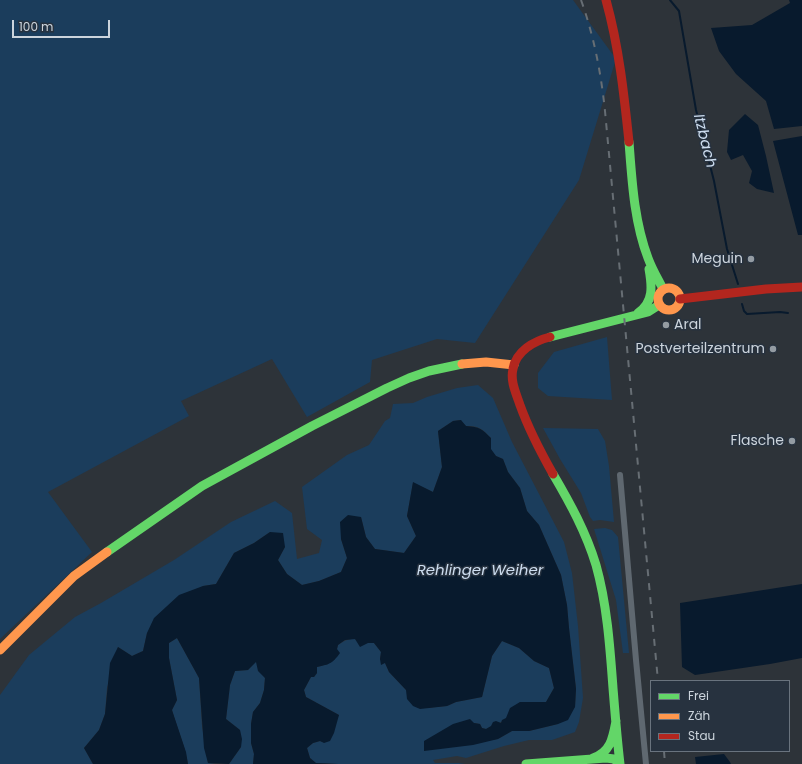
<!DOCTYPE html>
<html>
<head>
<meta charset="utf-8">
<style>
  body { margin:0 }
  #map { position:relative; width:802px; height:764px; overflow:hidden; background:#2d3339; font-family:Poppins,sans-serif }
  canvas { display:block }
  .legend { position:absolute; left:650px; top:680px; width:140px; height:72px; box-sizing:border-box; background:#27323f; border:1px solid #69737e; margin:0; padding:5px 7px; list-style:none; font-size:12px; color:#ccd4dc }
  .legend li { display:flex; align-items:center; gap:8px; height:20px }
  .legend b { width:20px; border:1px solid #69737e }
  .scale { position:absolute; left:12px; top:20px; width:98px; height:18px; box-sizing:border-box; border:2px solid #ccd4dc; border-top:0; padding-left:5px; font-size:12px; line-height:14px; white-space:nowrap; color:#ccd4dc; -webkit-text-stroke:3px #27323f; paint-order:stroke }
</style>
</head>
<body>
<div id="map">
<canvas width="802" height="764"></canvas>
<ul class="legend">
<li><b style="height:5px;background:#63d668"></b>Frei</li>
<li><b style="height:5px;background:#ff974d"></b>Zäh</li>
<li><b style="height:5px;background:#b3261e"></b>Stau</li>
</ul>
<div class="scale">100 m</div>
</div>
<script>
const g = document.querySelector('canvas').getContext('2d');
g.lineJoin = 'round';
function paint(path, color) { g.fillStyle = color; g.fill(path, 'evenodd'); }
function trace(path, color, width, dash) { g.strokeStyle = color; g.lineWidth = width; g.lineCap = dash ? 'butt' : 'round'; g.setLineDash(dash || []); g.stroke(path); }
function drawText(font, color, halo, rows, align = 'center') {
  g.font = font + ' Poppins,sans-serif'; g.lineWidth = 3; g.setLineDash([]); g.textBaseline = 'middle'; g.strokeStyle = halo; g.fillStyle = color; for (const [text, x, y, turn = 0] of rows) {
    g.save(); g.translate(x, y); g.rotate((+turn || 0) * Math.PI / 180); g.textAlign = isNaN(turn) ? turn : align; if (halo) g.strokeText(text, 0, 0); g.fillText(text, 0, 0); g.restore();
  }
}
paint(new Path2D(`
  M0 0H573L616 59 579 180 475 343 437 339 372 360 370 382 307 417 272 359 181 401 189 416 48 492 92 552 0 639Z
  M607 337 612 400 548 396 538 388V373L554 352Z
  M478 385 493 398 512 442 564 542 572 573 578 626 583 698 579 722 575 732 552 740H529L504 746 466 758 457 756 433 760 435 763H459L465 764H338L316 763 310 758 307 748 313 743 320 741 322 742 339 715 306 697 304 690 311 677H314L317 673V667L328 664 337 649 338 645C353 634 359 641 374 643L381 652 380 659 385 663 389 672 406 690 427 708 447 706 456 702 482 697 492 656 502 641 519 648 534 661 549 668 554 688 546 702H520C514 709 509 718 501 722 497 725 491 726 486 729L482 728 480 724 474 723 425 741 424 750 498 739 512 731H529L558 724 575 707 576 688 569 628 567 605 561 575 539 525 527 511 520 488 508 472 503 459 496 456 490 449 491 438C482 429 480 426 466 426L460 420 453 421 438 431 442 467 433 492 413 483 407 516 416 536 404 553 375 549 366 537 361 517 341 539 347 558 341 572 319 581 302 585 287 574 278 560 285 547 270 532 254 543 234 553 216 584 203 586 147 633 143 651 132 656 118 647 107 688 105 714 99 730 84 748 93 764H0V695L29 655 75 617 101 603 174 560 231 522 275 501 292 513 297 559 319 553 322 540 307 529 302 487 347 455 369 445 385 421 390 418 393 404 413 403 427 397 457 388Z
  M543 428 598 429 605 441 609 466 614 522 600 520 593 521 590 517 581 493 560 459Z
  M605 528 612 530 618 537 629 653H623L616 600 594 529Z
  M177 638 199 678 202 726 208 763 215 764H188C185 746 177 728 172 710L177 700 169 658V643Z
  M256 661 265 678 264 690 260 703 253 712 251 724V743L254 754 253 764H226H229L241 747 240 730 226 719 230 685 235 671 248 670Z`), '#1b3d5c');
paint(new Path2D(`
  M789 0H802V126L774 129 766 101 736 74 719 51 711 28 752 25 790 3Z
  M745 114 758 125 766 156 774 193 757 189 749 183 752 171 743 155 731 160 727 152 729 130Z
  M802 136V235H798L773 141Z
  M461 420 466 426C480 427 482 429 491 438V449L496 456 503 459 508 472 520 488 527 511 539 525 561 575 567 605 569 628 576 689 575 707 568 720 558 724 529 731H512L498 739 473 745 424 751V741L453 724 470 719 474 723 480 724 482 728 486 729 491 726 493 722 496 721 501 723 502 720 506 718 510 708 520 702H546L554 688 549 668 534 661 519 648 502 641 492 656 482 697 456 702 447 706 420 709 413 706 407 699 406 690 389 672 385 663 381 665 380 659 381 652 374 643H368L360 647 355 639 345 640 338 645 337 649 340 653C332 664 330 664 317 667V673L314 677H311L304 690 306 697 339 715 334 733 330 741 324 743 320 741 313 743 307 748 310 758 316 763 338 764H253L254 754 251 743V724L253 712 260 703 264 690 265 678 258 671 256 662 248 670 235 671 230 685 226 719 240 730 242 739 241 747 229 764 208 763 204 748 199 678 177 638 169 643V658L177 700 172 710 186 752 188 764H93L84 748 99 730 105 714 110 663 118 647 132 656 143 651 147 633 154 618 179 595 203 586 216 584 234 553 254 543 270 532 283 533 285 547 278 560 287 574 302 585 319 581 341 572 347 558 341 539 340 522 348 515 361 517 366 537 375 549 404 553 416 536 407 516 413 482 433 492 442 467 438 431 453 421Z
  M802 584V658L770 664 695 675 682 667 680 603Z
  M724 754 730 762 731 764H696L695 757Z`), '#081a2d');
trace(new Path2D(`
  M670 0 679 11 696 110 714 181 727 249 738 284
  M742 304 744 311 747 314 780 312 788 313`), '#081a2d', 2);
trace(new Path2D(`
  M620 475 636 660 646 764`), '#5f6870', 6);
trace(new Path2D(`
  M629 142C632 181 634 221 648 258 652 269 658 279 663 289
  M638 313C654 302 652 286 649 269
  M550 337 648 312 659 305
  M553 474C570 503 586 532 596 565 607 604 610 647 613 688 615 713 617 739 620 764
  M107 552 202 486 312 426 387 388 409 378 429 371 462 364
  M593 758C611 752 613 737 616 721
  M526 764 606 758 614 759 619 764`), '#63d668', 9);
trace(new Path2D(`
  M658 299a11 11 0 1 1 22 0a11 11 0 1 1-22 0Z
  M462 364 486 362 514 365
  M0 650 74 576 107 552`), '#ff974d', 9);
trace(new Path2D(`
  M606 0C619 47 624 94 629 142
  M680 299 766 289 802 287
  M550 337C534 341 516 351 513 369 510 381 516 393 520 405 529 430 540 451 553 474`), '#b3261e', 9);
trace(new Path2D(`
  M581 0C594 36 601 73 605 111L658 681
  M664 751 665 764`), '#676e74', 2, [7, 7]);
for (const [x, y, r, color] of [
  [751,259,4,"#949ca3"],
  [666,325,4,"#949ca3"],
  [773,349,4,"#949ca3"],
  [792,441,4,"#949ca3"]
]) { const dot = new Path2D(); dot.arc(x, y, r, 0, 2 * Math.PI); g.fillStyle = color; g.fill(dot); trace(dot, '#27323f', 1.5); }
drawText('14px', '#ccd4dc', '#27323f', [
  ["Meguin",743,259],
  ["Aral",674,325,"left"],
  ["Postverteilzentrum",765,349],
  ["Flasche",784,441]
], 'right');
drawText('italic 15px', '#cdddef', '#27323f', [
  ["Itzbach",704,141,76],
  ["Rehlinger Weiher",480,571]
]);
</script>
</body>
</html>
